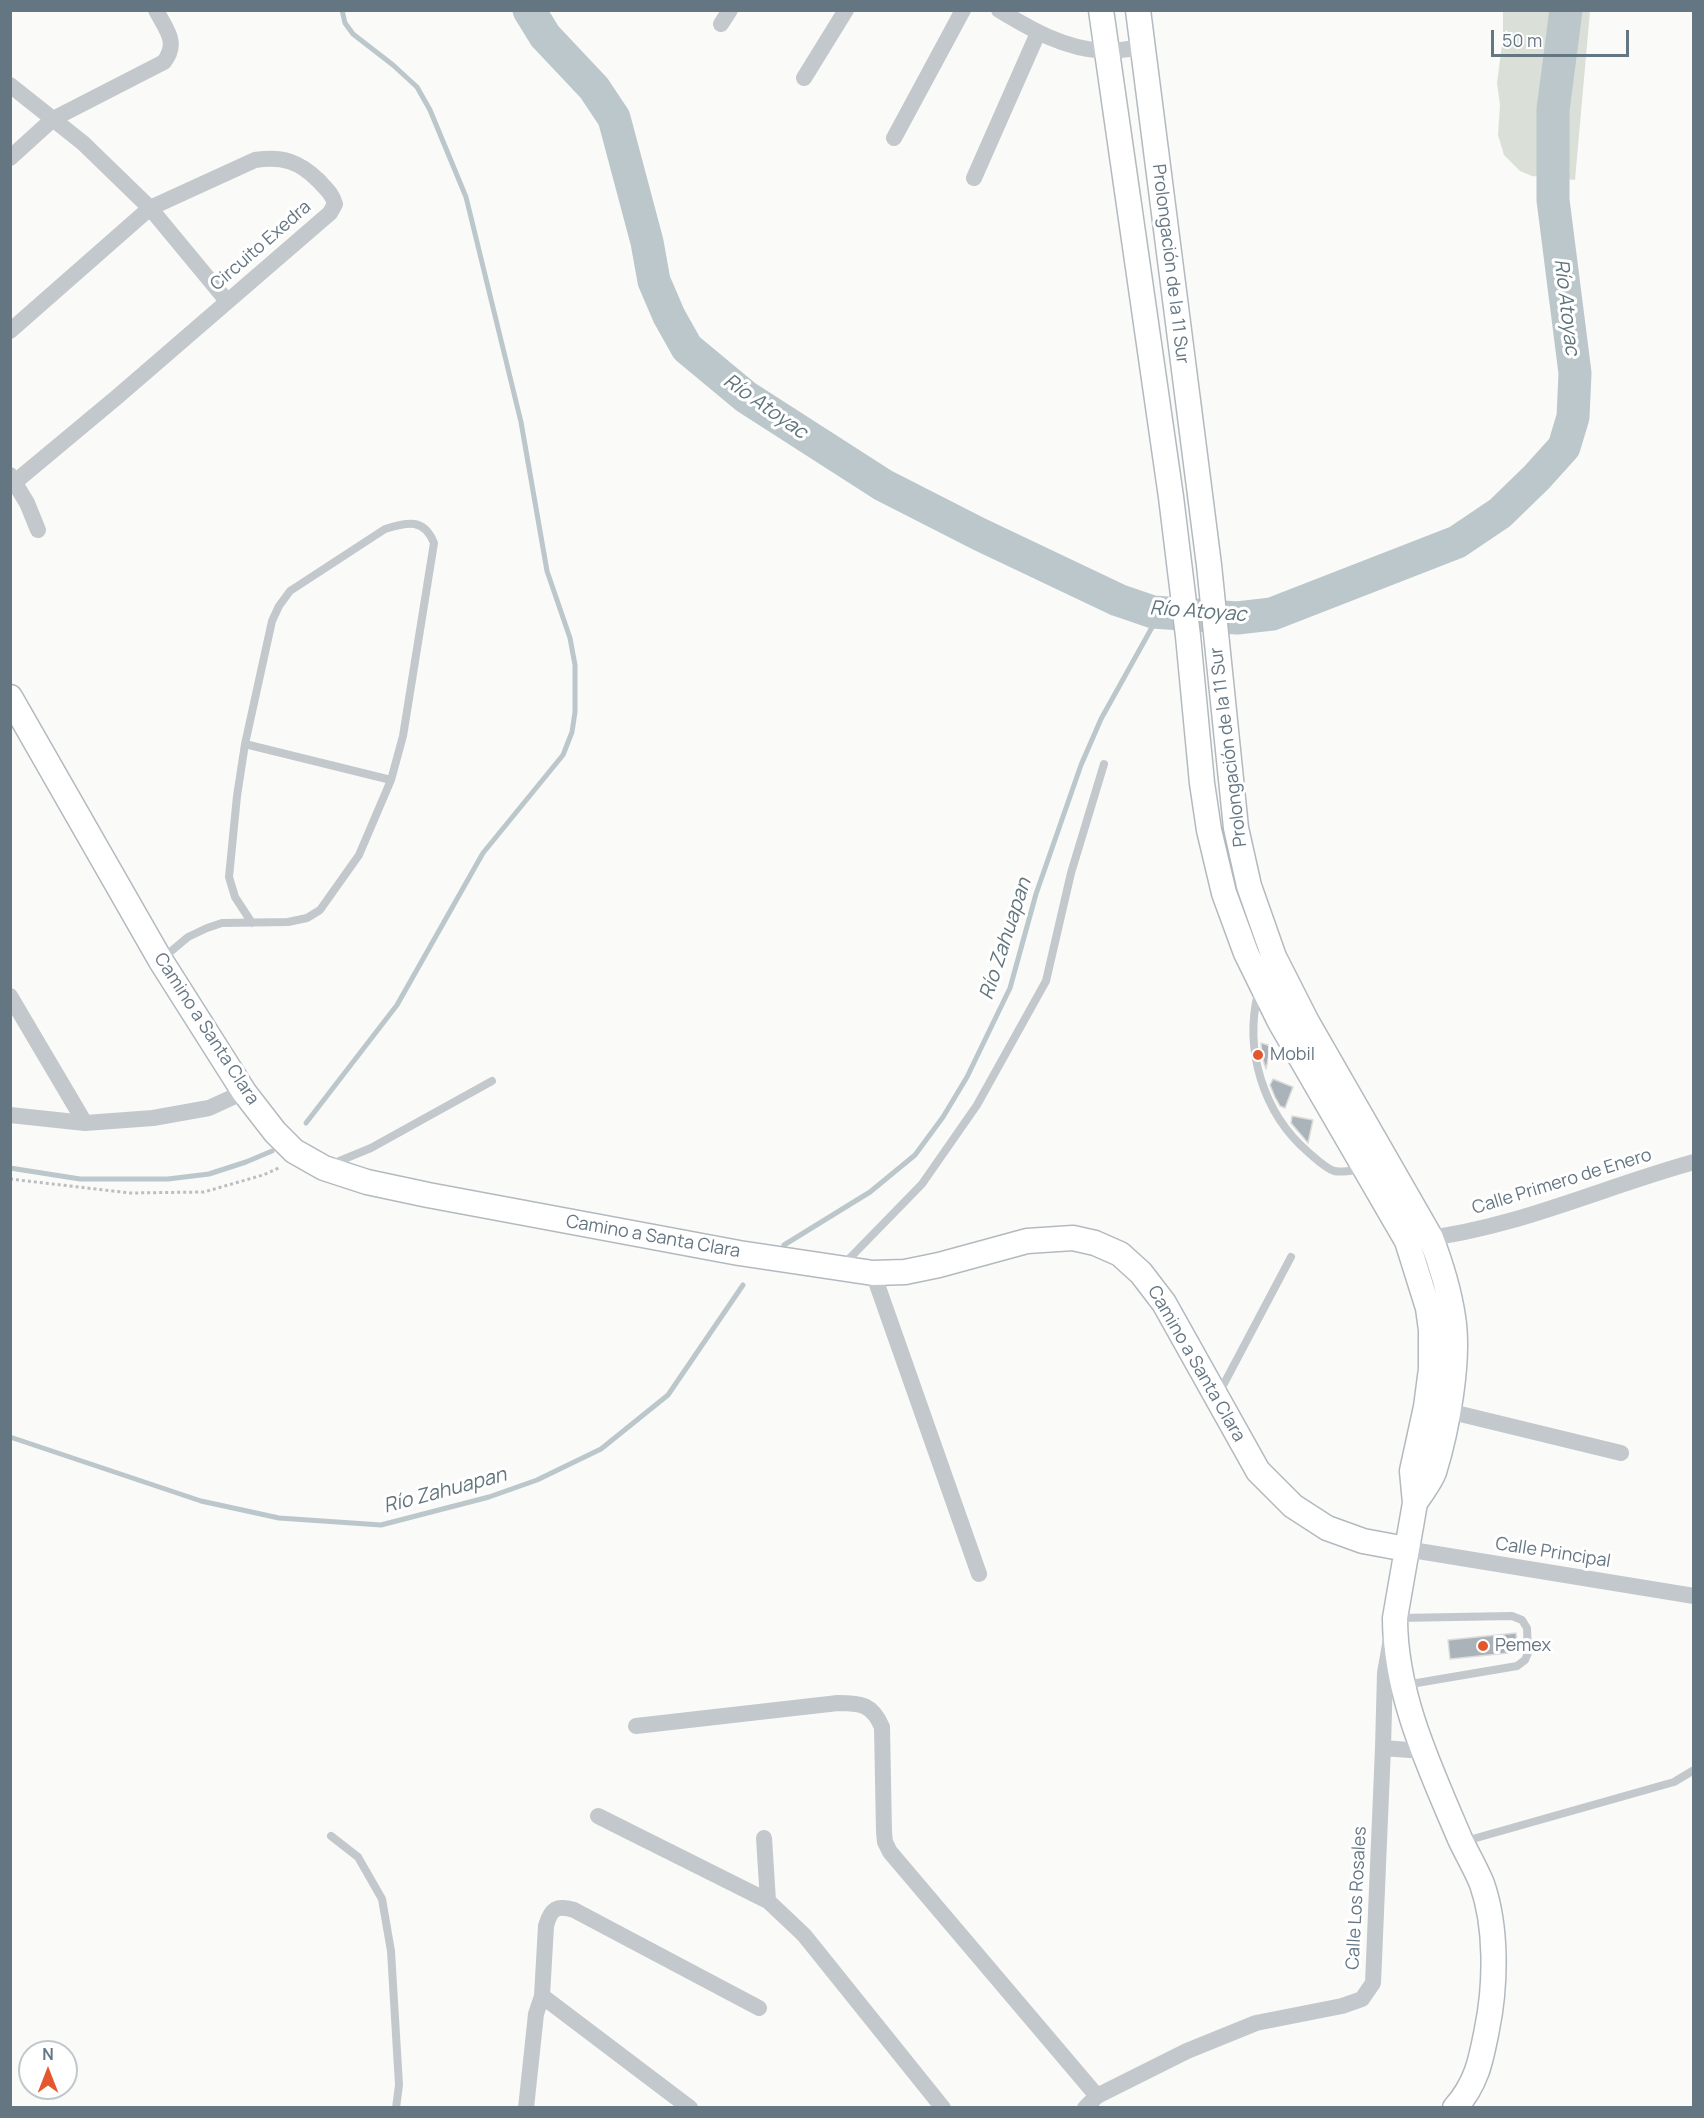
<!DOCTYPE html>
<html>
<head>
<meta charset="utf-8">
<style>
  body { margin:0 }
  #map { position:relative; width:1704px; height:2118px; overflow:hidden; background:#fafaf8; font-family:Manrope,sans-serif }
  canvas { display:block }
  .frame { position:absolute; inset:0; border:12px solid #657683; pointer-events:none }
  .north { position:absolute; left:18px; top:2040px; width:60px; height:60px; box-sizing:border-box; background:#fff; border:2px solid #c1c8cd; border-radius:50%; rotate:0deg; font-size:16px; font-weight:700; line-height:24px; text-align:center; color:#657683 }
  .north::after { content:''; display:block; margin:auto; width:21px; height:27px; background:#e4572e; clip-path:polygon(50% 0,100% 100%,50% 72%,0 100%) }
  .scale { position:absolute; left:1491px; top:30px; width:138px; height:27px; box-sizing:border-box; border:3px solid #657683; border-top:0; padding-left:8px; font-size:18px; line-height:21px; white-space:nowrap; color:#657683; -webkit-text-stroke:4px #fff; paint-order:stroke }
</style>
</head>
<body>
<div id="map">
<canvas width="1704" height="2118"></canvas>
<div class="frame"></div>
<div class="north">N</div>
<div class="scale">50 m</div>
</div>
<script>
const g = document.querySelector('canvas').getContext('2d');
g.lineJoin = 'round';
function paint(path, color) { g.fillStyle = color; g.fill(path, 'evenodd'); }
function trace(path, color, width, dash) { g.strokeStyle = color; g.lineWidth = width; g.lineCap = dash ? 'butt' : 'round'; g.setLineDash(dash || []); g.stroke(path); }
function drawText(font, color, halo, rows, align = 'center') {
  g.font = font + ' Manrope,sans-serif'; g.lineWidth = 6; g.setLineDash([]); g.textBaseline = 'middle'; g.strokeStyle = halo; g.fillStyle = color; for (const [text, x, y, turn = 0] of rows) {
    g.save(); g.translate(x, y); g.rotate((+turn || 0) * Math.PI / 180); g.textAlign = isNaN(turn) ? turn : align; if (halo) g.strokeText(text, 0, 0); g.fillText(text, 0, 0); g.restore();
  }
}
paint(new Path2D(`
  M1503 11H1590L1575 180 1532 176 1520 171 1504 155 1498 135 1500 105 1497 83 1503 37Z`), '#dadfd7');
trace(new Path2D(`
  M306 1123 397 1005 483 853 563 755 572 732 575 712V665L570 638 547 571 521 422 466 197 430 110 417 87 393 65 353 34 345 23 342 10
  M10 1168 80 1179H168L209 1174 246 1162 272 1151
  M784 1245 870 1192 915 1155 943 1117 967 1077 1010 988 1036 894 1081 765 1101 719 1160 613
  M10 1437 201 1501 279 1518 381 1525 489 1497 537 1480 601 1449 668 1395 743 1285`), '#bbc7cb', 5);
trace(new Path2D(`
  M529 10 545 36 594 88 614 118 647 242 654 281 669 316 687 348 746 397 883 485 979 534 1118 600 1153 612 1237 618 1272 614 1457 542 1500 513 1537 477 1564 447 1573 417 1575 373 1553 200V110L1566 10`), '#bbc7cb', 33);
const building = new Path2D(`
  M1261 1043 1271 1046 1266 1069 1262 1057Z
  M1273 1079 1293 1087 1285 1108 1280 1106 1275 1097 1270 1085Z
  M1292 1116 1313 1120 1308 1143 1291 1123Z
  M1516 1633 1518 1652 1450 1659 1448 1640Z`);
paint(building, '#aab3b9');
trace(building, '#dcdcda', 1.5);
const secondary = new Path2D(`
  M1101 10 1171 497 1188 636 1202 783 1209 830 1224 893 1246 953 1280 1022 1407 1241 1428 1308 1431 1330V1369L1426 1407 1412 1471 1415 1503 1395 1618C1395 1696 1430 1768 1460 1839 1467 1854 1476 1869 1482 1884 1497 1927 1496 1985 1487 2029 1481 2060 1477 2083 1455 2108
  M1138 10 1209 565 1236 828 1249 886 1274 957 1307 1022 1431 1238C1441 1264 1449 1290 1453 1317 1460 1360 1447 1430 1434 1472 1430 1483 1421 1493 1415 1503
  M10 697 161 961 244 1092 275 1132 294 1151 324 1168 367 1182 428 1195 739 1253 873 1273 905 1272 939 1265 1027 1241 1073 1238 1095 1243 1120 1254 1141 1273 1164 1303 1258 1471 1293 1506 1327 1528 1363 1541 1406 1549`);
trace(secondary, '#b3babf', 27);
trace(new Path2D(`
  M10 1179 130 1193 204 1192 263 1175 281 1167`), '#bbbfc2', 3, [3, 3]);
trace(new Path2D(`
  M245 744 391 780
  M163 958 188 937 207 928 222 923 288 922 307 918 320 910 359 855 391 780 403 736 434 543C424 518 408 522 385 529L290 591 279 606 272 621 245 744 237 796 229 877 235 897 252 923
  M1258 993C1244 1050 1263 1113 1308 1152 1315 1158 1325 1168 1334 1171 1342 1173 1354 1170 1362 1169
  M332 1164 371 1148 492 1081
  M844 1264 922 1184 977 1105 1046 981 1071 873 1104 764
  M1218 1395 1291 1257
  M1398 1618 1512 1616 1522 1620 1527 1628 1528 1653 1525 1660 1517 1666 1405 1685
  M331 1836 358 1857 382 1899 391 1951 399 2085 396 2108
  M1462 1842 1674 1782 1694 1770`), '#c3c8cc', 8);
trace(new Path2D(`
  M999 10C1032 30 1065 49 1104 51 1117 51 1130 49 1142 47
  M721 24 730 10
  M804 78 846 10
  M10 85 83 143 150 208 227 301
  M894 138 963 10
  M10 158 53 119 164 62C179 42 166 30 156 10
  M974 178 1038 33
  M10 331 150 208 255 160C282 156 299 161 319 181 326 189 332 193 335 204L330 213 117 397 15 482
  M10 475 27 503 38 530
  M10 996 85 1123
  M10 1115 85 1123 153 1118 209 1108 244 1092
  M1422 1239C1516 1228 1603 1187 1694 1162
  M873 1273 979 1574
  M1448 1411 1621 1453
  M1406 1549 1694 1596
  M636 1726 838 1703C861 1703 872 1704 882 1727L884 1832 885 1842 890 1852 1097 2096
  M1383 1748 1423 1751
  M598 1816 768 1901 804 1935 943 2108
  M764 1838 768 1901
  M526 2108 536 2014 542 1996
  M690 2108 542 1996 546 1926C551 1908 557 1905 574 1910L759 2008
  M1085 2108 1097 2096 1187 2051 1256 2023 1342 2006 1362 1999 1373 1983 1383 1748 1385 1673 1391 1639`), '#c3c8cc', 16);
trace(secondary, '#fff', 24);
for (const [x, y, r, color] of [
  [1258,1055,6,"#e4572e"],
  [1483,1646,6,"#e4572e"]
]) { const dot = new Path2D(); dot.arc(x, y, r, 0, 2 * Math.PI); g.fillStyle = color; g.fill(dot); trace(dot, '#fff', 2); }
drawText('18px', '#657683', '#fff', [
  ["Circuito Exedra",261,246,-41],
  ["Prolongación de la 11 Sur",1170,264,83],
  ["Prolongación de la 11 Sur",1229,747,-97],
  ["Camino a Santa Clara",206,1029,57],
  ["Calle Primero de Enero",1562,1182,-17],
  ["Camino a Santa Clara",653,1237,10],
  ["Camino a Santa Clara",1196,1364,60],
  ["Calle Principal",1553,1553,9],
  ["Calle Los Rosales",1357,1898,-87]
]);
drawText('18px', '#657683', '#fff', [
  ["Mobil",1270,1055],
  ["Pemex",1495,1646]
], 'left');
drawText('italic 20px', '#60757c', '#fff', [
  ["Río Atoyac",1566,307,83],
  ["Río Atoyac",765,407,35],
  ["Río Atoyac",1198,612,4],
  ["Río Zahuapan",1006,939,-72],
  ["Río Zahuapan",445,1491,-15]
]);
</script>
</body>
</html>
